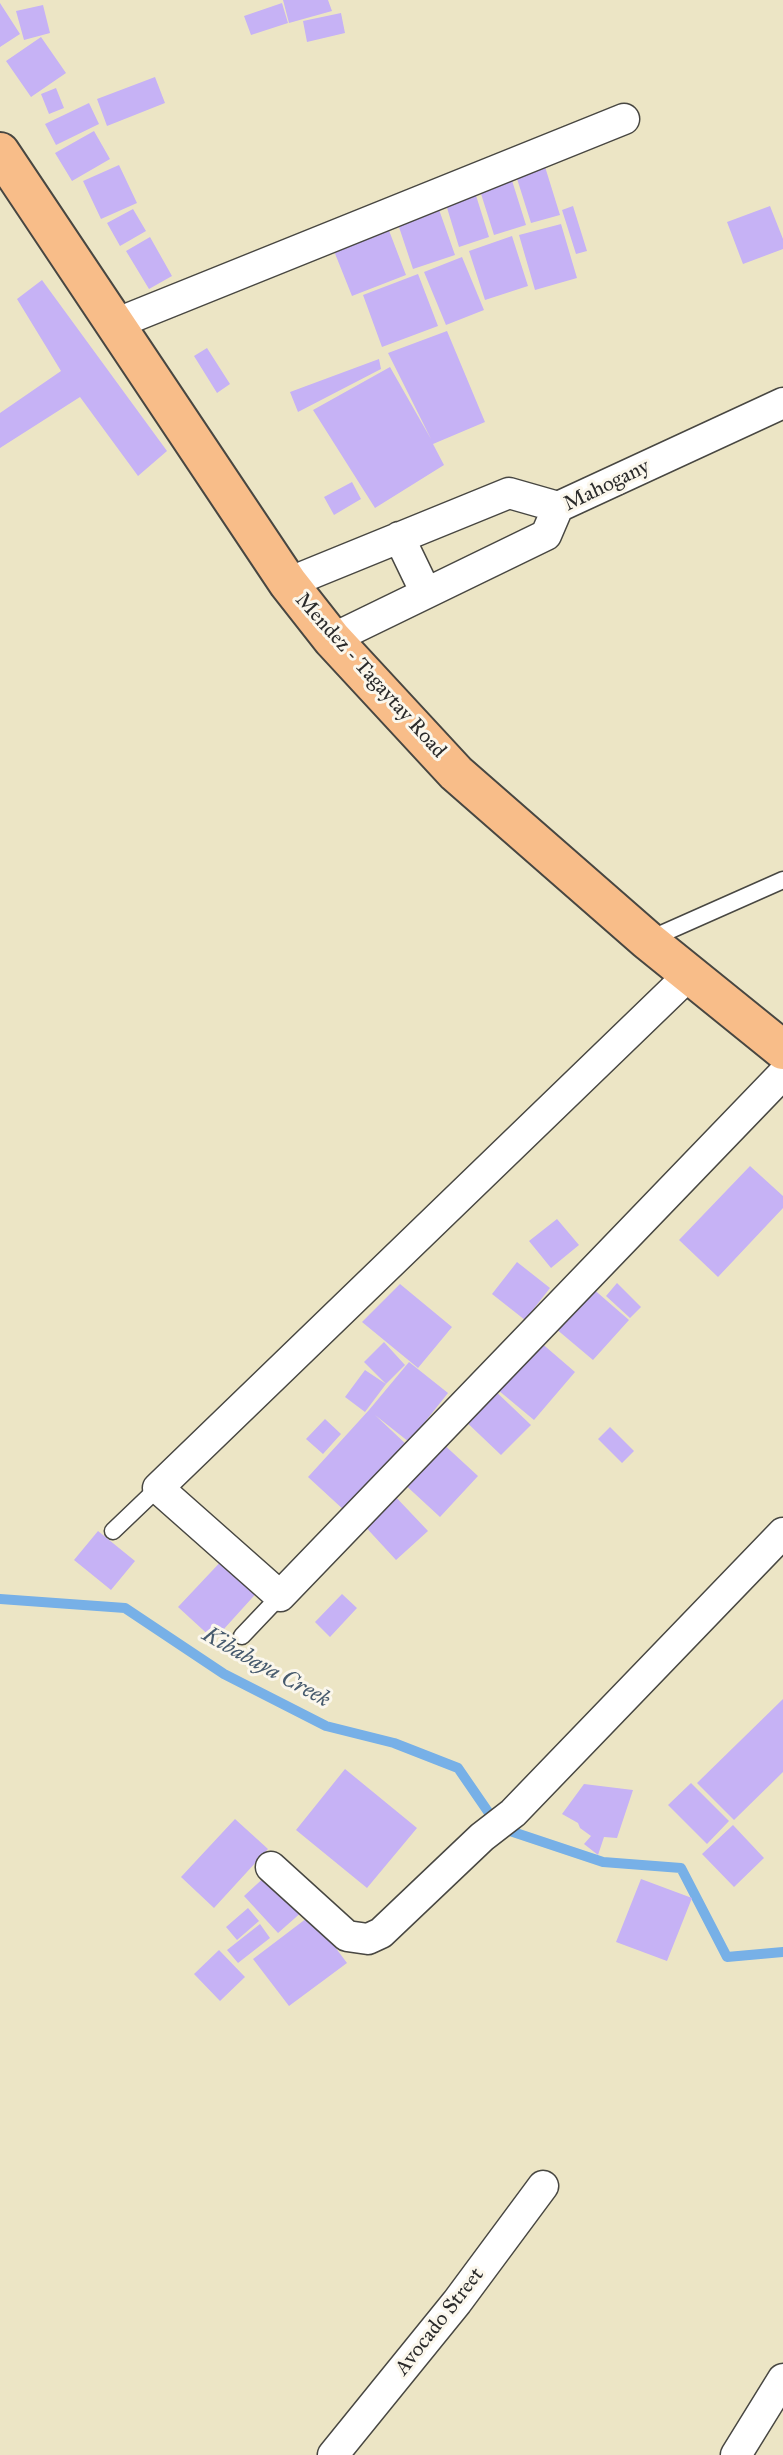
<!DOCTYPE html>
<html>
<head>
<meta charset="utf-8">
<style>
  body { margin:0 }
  canvas { display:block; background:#ece5c5 }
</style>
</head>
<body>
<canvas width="783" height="2455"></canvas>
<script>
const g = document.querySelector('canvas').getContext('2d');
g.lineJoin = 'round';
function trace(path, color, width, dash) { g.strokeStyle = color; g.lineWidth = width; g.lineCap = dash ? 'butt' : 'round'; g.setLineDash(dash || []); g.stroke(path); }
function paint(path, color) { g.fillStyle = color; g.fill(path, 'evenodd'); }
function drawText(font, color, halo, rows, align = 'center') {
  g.font = font + ' "IM FELL Great Primer",serif'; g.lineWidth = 6; g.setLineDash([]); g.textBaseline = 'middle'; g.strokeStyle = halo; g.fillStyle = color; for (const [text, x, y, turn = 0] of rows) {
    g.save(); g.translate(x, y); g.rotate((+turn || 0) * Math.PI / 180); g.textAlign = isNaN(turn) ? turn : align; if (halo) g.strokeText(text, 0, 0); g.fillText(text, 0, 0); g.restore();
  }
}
trace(new Path2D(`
  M0 1599 125 1608 224 1674 326 1726 394 1743 458 1768 491 1816
  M510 1831 603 1862 681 1868 727 1957 783 1952`), '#77b0e7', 10);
paint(new Path2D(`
  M283 0H328L332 11 289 23Z
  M0 3 20 34 0 47Z
  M282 3 288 23 251 35 244 16Z
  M43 5 50 33 24 40 16 11Z
  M341 13 345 33 307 42 303 21Z
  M41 37 66 73 31 97 6 61Z
  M155 77 165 103 107 126 97 99Z
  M56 88 64 108 49 114 41 94Z
  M89 103 99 124 56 145 45 124Z
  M94 131 110 159 72 181 55 153Z
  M542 157 560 215 531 223 513 166Z
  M119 165 137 203 101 219 83 181Z
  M509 171 526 225 494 235 477 181Z
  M474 189 489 237 459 247 444 198Z
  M436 201 455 255 413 269 395 215Z
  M573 206 587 251 576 254 562 210Z
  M770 206 783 239V249L743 264 727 222Z
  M133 209 146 231 120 246 107 223Z
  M385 220 406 275 352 296 330 241Z
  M561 224 577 278 535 290 519 235Z
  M512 236 528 286 485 300 469 251Z
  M150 237 172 276 149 289 126 251Z
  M462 257 484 310 446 325 424 272Z
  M418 274 438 326 382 347 363 295Z
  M42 280 167 451 138 476 80 397 0 448V413L61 371 17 299Z
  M447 331 485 422 433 444 444 465 375 508 313 410 390 367 431 439 388 353Z
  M207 348 230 384 217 393 194 356Z
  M379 359 381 369 298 412 290 392Z
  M352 482 361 499 334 515 324 497Z
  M750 1166 783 1196V1208L718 1277 679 1240Z
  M557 1219 579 1245 551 1268 529 1241Z
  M517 1262 550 1288 525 1320 492 1294Z
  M617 1283 641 1307 630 1318 606 1296Z
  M400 1284 452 1327 418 1368 362 1322Z
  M591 1287 629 1320 593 1360 555 1328Z
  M539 1341 575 1372 534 1420 498 1390Z
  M384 1342 405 1365 386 1384 364 1362Z
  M409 1362 448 1393 409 1442 375 1415 407 1445 345 1511 308 1477 369 1410Z
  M365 1370 386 1384 365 1412 345 1397Z
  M490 1386 531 1425 501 1455 460 1416Z
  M325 1419 341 1434 323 1454 306 1439Z
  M610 1427 634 1451 622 1463 598 1439Z
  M440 1441 478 1476 440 1517 401 1481Z
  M392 1493 428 1531 396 1560 361 1522Z
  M98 1531 135 1561 111 1590 74 1560Z
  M226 1556 261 1588 214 1640 178 1607Z
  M342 1594 357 1608 330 1637 315 1622Z
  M783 1699V1772L734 1820 697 1783Z
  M345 1769 417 1828 367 1888 296 1830Z
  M691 1783 729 1821 707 1844 668 1805Z
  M584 1784 633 1790 617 1838 604 1837 598 1855 584 1844 591 1836 580 1828 578 1823 562 1814Z
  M235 1819 268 1849 214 1908 181 1877Z
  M733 1825 764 1858 734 1887 702 1854Z
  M269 1873 303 1911 278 1933 244 1896Z
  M641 1879 692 1898 667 1961 616 1942Z
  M248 1908 259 1921 237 1940 226 1927Z
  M311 1915 347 1963 289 2006 253 1959Z
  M260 1924 270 1938 238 1963 227 1950Z
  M219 1950 245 1977 220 2001 194 1974Z`), '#c6b2f5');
const lane = new Path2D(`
  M650 939 783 880
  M113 1531 158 1488
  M242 1636 280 1596`);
const street = new Path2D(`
  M115 324 624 119
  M399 537 426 593
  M288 583 509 493 558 507
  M332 639 546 535 558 507 783 403
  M689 975 158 1488 280 1596 783 1074
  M271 1867 347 1936 368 1939 381 1933 482 1837 513 1813 783 1533
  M333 2455 457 2302 543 2186
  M736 2455 783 2379`);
const primary = new Path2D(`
  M0 152 288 583 332 639 456 773 647 940 783 1050`);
trace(lane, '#484742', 19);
trace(street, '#484742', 33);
trace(primary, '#484742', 42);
trace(lane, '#fff', 16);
trace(street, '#fff', 30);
trace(primary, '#f8bd89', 38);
drawText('21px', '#2b2b2b', '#fbf7ec', [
  ["Mahogany",607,486,-26],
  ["Mendez - Tagaytay Road",370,676,48],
  ["Avocado Street",440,2322,-52]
]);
drawText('italic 23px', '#465a6d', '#fbf7ec', [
  ["Kibabaya Creek",266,1668,29]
]);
</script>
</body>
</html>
